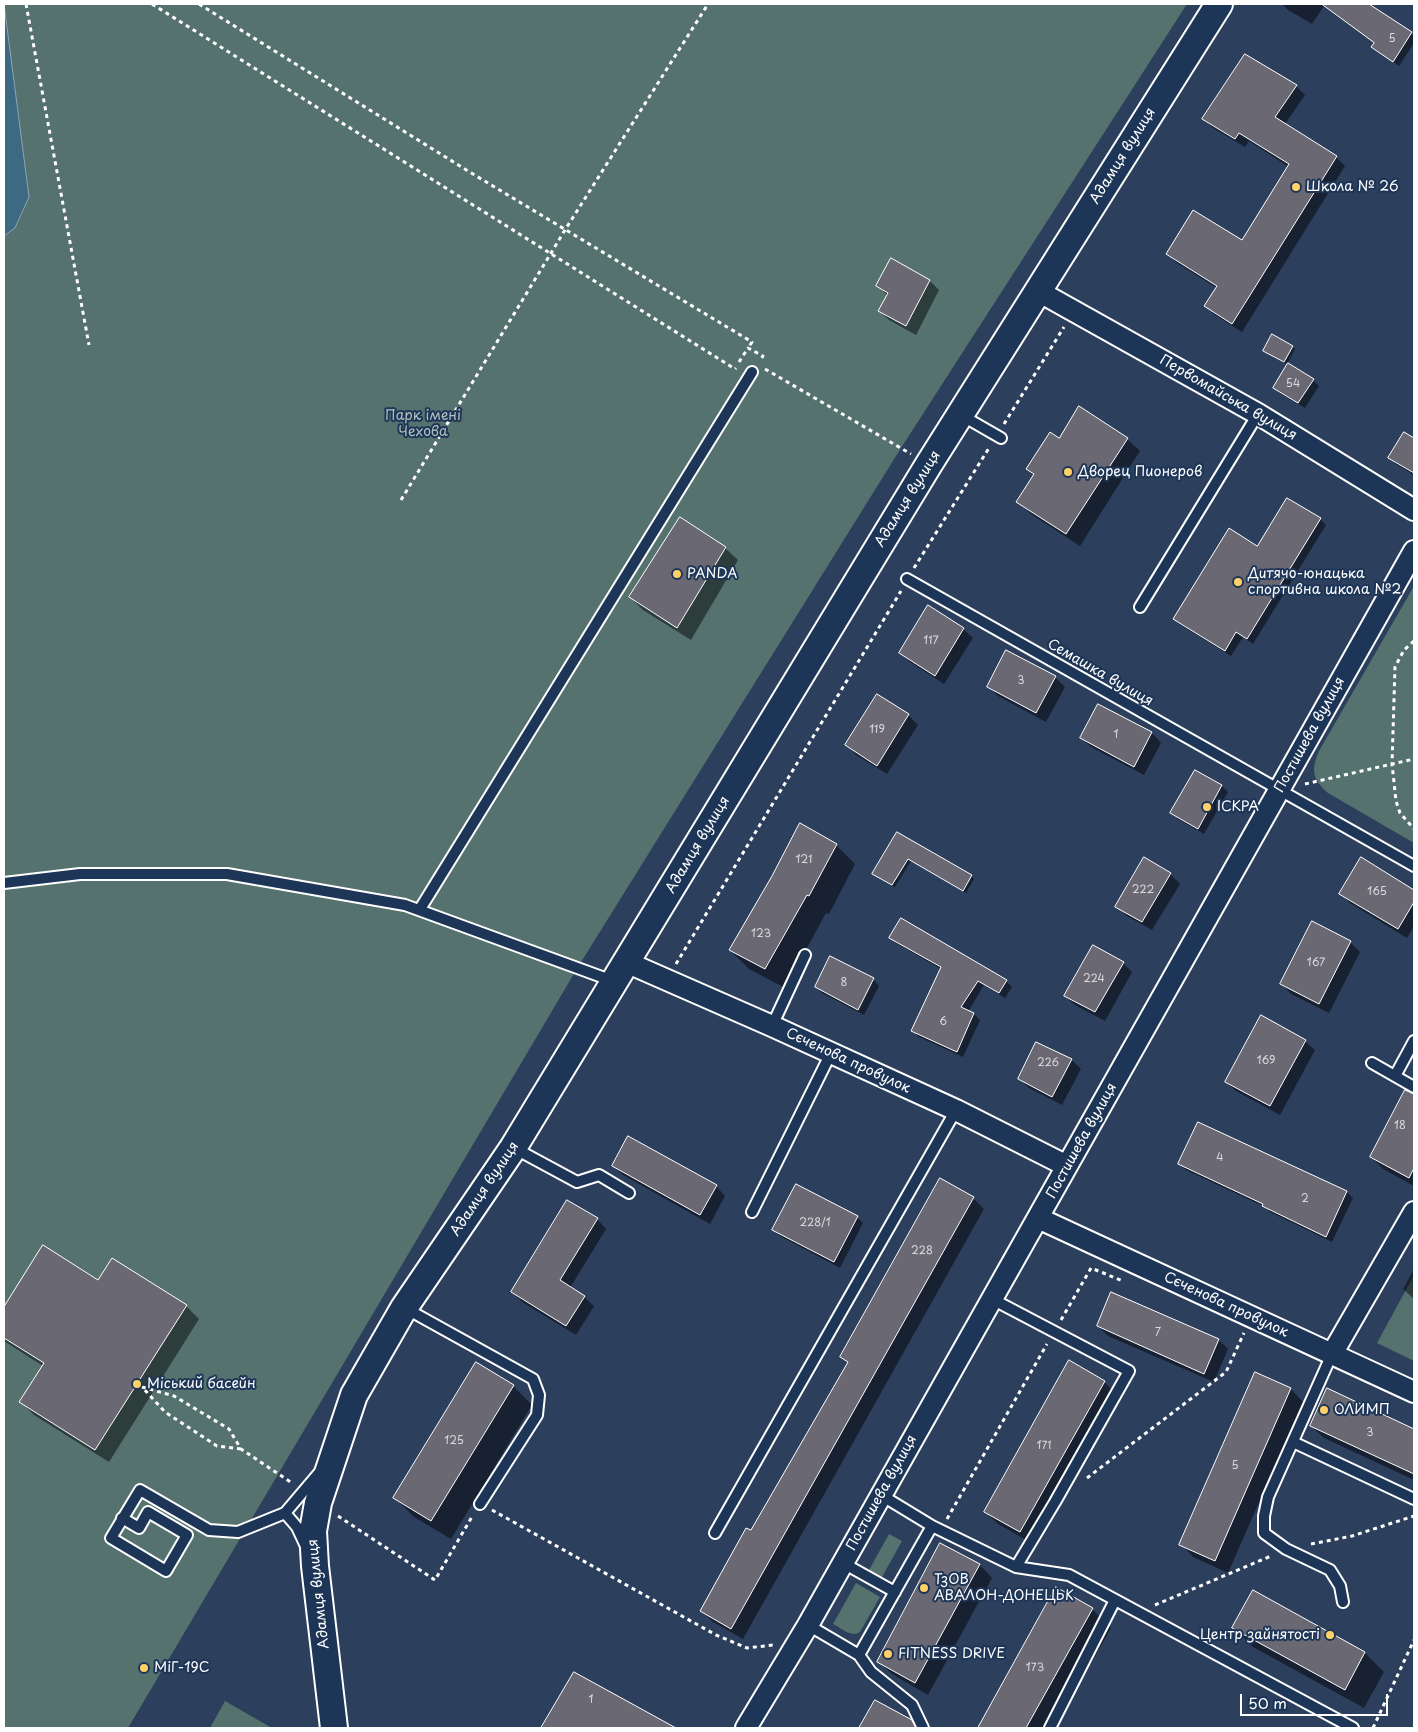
<!DOCTYPE html>
<html>
<head>
<meta charset="utf-8">
<style>
  body { margin:0 }
  #map { position:relative; width:1418px; height:1732px; overflow:hidden; background:#2c3f5d; font-family:"Playpen Sans",sans-serif }
  canvas { display:block }
  .frame { position:absolute; inset:0; border:5px solid #fff; pointer-events:none }
  .scale { position:absolute; left:1240px; top:1694px; width:148px; height:22px; box-sizing:border-box; border:2px solid #fff; border-top:0; padding-left:6px; font-size:15px; line-height:18px; white-space:nowrap; color:#fff; -webkit-text-stroke:4px #1d3557; paint-order:stroke }
</style>
</head>
<body>
<div id="map">
<canvas width="1418" height="1732"></canvas>
<div class="frame"></div>
<div class="scale">50 m</div>
</div>
<script>
const g = document.querySelector('canvas').getContext('2d');
g.lineJoin = 'round';
function paint(path, color) { g.fillStyle = color; g.fill(path, 'evenodd'); }
function trace(path, color, width, dash) { g.strokeStyle = color; g.lineWidth = width; g.lineCap = dash ? 'butt' : 'round'; g.setLineDash(dash || []); g.stroke(path); }
function drawText(font, color, halo, rows, align = 'center') {
  g.font = font + ' "Playpen Sans",sans-serif'; g.lineWidth = 4; g.setLineDash([]); g.textBaseline = 'middle'; g.strokeStyle = halo; g.fillStyle = color; for (const [text, x, y, turn = 0] of rows) {
    g.save(); g.translate(x, y); g.rotate((+turn || 0) * Math.PI / 180); g.textAlign = isNaN(turn) ? turn : align; if (halo) g.strokeText(text, 0, 0); g.fillText(text, 0, 0); g.restore();
  }
}
paint(new Path2D(`
  M4 4H1187L901 448 578 967 128 1728H4Z
  M1414 586V843L1328 793C1312 779 1311 770 1319 751Z
  M1414 1275V1361L1377 1343Z
  M889 1534 902 1541 882 1577 869 1570Z
  M856 1583 880 1597 860 1632C851 1638 841 1628 833 1624Z
  M225 1701 272 1728H210Z`), '#55726f');
const water = new Path2D(`
  M4 4 29 197 15 228 4 236Z`);
paint(water, '#3d6982');
trace(water, '#8ba5b4', 1);
paint(new Path2D(`
  M1282 4H1367L1411 33 1414 36V43L1399 66 1379 52 1375 43 1324 6 1312 24 1288 10Z
  M1296 86 1305 95 1285 124 1336 157 1345 166 1242 332 1215 315 1206 306 1217 288 1177 263 1168 254 1242 242 1289 167 1249 141 1245 147 1213 128 1204 119Z
  M930 281 939 290 916 335 889 320 879 311 888 296 878 286Z
  M1293 347 1295 349 1287 364 1313 380 1319 386 1305 408 1281 394 1274 388 1288 365 1267 353Z
  M1404 433 1414 439V475L1396 464 1390 458Z
  M1059 439H1127L1140 451 1080 546 1031 514 1018 502 1034 476 1028 469Z
  M1320 519 1326 525 1253 644 1243 637 1231 656 1181 625 1175 619 1258 547Z
  M725 548 738 560 691 640 643 610 630 597Z
  M963 629 973 638 944 684 910 662 900 653Z
  M1055 677 1065 687 1046 722 998 696 989 687Z
  M877 696 908 715 918 725 887 774 856 755 847 745Z
  M1099 705 1152 733 1161 743 1144 775 1091 747 1081 738Z
  M1195 771 1222 786 1228 792 1204 834 1178 819 1172 813Z
  M897 833 972 876 974 879 966 893 911 861 895 887 877 876Z
  M836 845 855 864 829 914 826 913 785 988 749 969 730 950Z
  M1361 859 1414 891V926L1407 938 1350 903 1340 893Z
  M1170 874 1180 884 1152 930 1127 916 1117 907Z
  M891 937 1006 981 1012 987 1005 998 984 985 968 1012 974 1014 980 1020 963 1057 919 1037 913 1031 941 969 896 943Z
  M1350 942 1360 952 1329 1013 1291 994 1282 984Z
  M1123 963 1132 972 1105 1021 1075 1005 1065 996Z
  M873 979 879 986 864 1015 822 993 816 987Z
  M1305 1041 1315 1050 1280 1115 1236 1091 1226 1082Z
  M1037 1044 1072 1060 1081 1069 1062 1105 1029 1088 1019 1078Z
  M1406 1092 1414 1096V1186L1383 1169 1371 1157Z
  M1198 1123 1347 1192 1353 1198 1332 1242 1270 1212 1265 1207 1186 1170 1179 1164Z
  M613 1166 716 1186 725 1196 710 1224 623 1175Z
  M973 1198 984 1209 743 1639 713 1622 702 1611 752 1532 848 1363 842 1357Z
  M857 1217 863 1223 840 1268 780 1236 774 1230Z
  M597 1219 606 1229 570 1288 584 1297 594 1306 576 1335 522 1302 513 1292Z
  M44 1246 99 1281 186 1306 199 1319 109 1462 34 1415 21 1402 43 1366 4 1341V1310Z
  M1414 1269V1299L1403 1289Z
  M1098 1326 1219 1340 1228 1349 1214 1382 1108 1336Z
  M1256 1374 1291 1389 1303 1402 1228 1573 1193 1557 1181 1544Z
  M1104 1382 1117 1395 1033 1544 998 1524 985 1512Z
  M513 1386 532 1405 451 1539 414 1517 395 1498Z
  M1328 1390 1414 1430V1480L1324 1438 1311 1426Z
  M940 1544 980 1565 992 1578 928 1695 892 1674 879 1662Z
  M1056 1589 1092 1609 1111 1628 1055 1728H979Z
  M1253 1591 1365 1653 1384 1672 1364 1708 1253 1647 1234 1628Z
  M574 1674 673 1728H543Z
  M875 1701 909 1720 917 1728H860Z`), '#0007');
const building = new Path2D(`
  M1322 4H1369L1412 32 1393 62 1371 47 1374 43Z
  M1245 54 1297 85 1275 117 1337 156 1232 324 1204 306 1217 286 1166 254 1193 210 1242 240 1289 164 1239 133 1235 139 1202 119Z
  M891 258 930 280 906 326 878 311 888 293 876 286Z
  M1272 334 1293 346 1284 362 1263 351Z
  M1288 363 1314 379 1298 403 1273 388Z
  M1079 406 1128 438 1066 534 1016 502 1034 474 1026 469 1050 432 1059 438Z
  M1404 432 1414 438V473L1388 458Z
  M1287 498 1321 518 1247 639 1236 632 1225 651 1173 619 1229 528 1257 546Z
  M680 517 726 547 677 628 629 597Z
  M928 605 964 628 935 676 899 653Z
  M1006 650 1056 676 1036 713 987 687Z
  M877 694 909 714 877 766 845 745Z
  M1098 704 1152 732 1134 767 1080 738Z
  M1195 770 1222 785 1198 829 1170 813Z
  M800 823 837 844 809 896 807 895 765 969 729 950 772 876Z
  M897 832 972 875 963 891 908 859 892 885 872 874Z
  M1144 857 1171 873 1142 922 1115 907Z
  M1361 857 1414 890V902L1398 929 1339 894Z
  M901 918 1007 980 999 993 978 981 961 1007 974 1013 957 1052 911 1031 941 967 889 938Z
  M1312 921 1351 941 1319 1004 1280 984Z
  M1093 945 1124 962 1095 1012 1064 996Z
  M830 956 874 978 858 1010 815 987Z
  M1261 1015 1306 1040 1270 1106 1225 1082Z
  M1036 1042 1072 1059 1052 1097 1018 1079Z
  M1405 1090 1414 1094V1168L1409 1178 1370 1157Z
  M1198 1122 1347 1191 1326 1237 1262 1206 1263 1204 1178 1164Z
  M628 1136 717 1185 700 1215 612 1166Z
  M940 1178 974 1197 731 1629 700 1611 746 1528 751 1530 848 1362 840 1357Z
  M796 1184 858 1216 834 1262 772 1230Z
  M567 1200 598 1218 560 1280 585 1296 566 1326 511 1292Z
  M43 1245 98 1280 112 1258 187 1305 95 1450 19 1402 44 1363 4 1338V1307Z
  M1111 1292 1219 1339 1204 1374 1097 1326Z
  M1069 1360 1105 1381 1020 1532 984 1512Z
  M476 1362 514 1385 431 1521 393 1498Z
  M1255 1372 1291 1388 1215 1561 1179 1545Z
  M1327 1388 1414 1429V1474L1310 1426Z
  M940 1543 980 1564 915 1683 877 1662Z
  M1056 1587 1093 1608 1026 1728H978Z
  M1253 1590 1365 1652 1345 1690 1232 1628Z
  M574 1672 676 1728H541Z
  M875 1700 912 1720 916 1728H859Z`);
paint(building, '#6a6873');
trace(building, '#fff', 1);
const service = new Path2D(`
  M961 415 1001 438
  M907 579 1414 866
  M1140 607 1258 414
  M4 883 80 874H227L405 905 613 981
  M420 909 752 372
  M772 1026 805 955
  M1372 1063 1414 1087
  M1395 1076 1414 1041
  M514 1148 577 1182 599 1175 629 1193
  M752 1212 831 1053
  M992 1299 1129 1371 1055 1502 1016 1567
  M405 1308 533 1379 539 1395 537 1415 480 1504
  M1332 1354 1268 1497 1264 1516V1533L1286 1549 1330 1570 1340 1586 1343 1602
  M1293 1442 1414 1499
  M285 1513 297 1527 305 1544
  M122 1518 139 1528 148 1512 187 1535 166 1571 111 1538 140 1490 209 1530 238 1532 285 1513 319 1473
  M932 1526 1016 1567 1069 1575 1353 1728
  M715 1533 956 1110
  M843 1563 895 1592
  M808 1625 859 1655 932 1526 881 1495
  M859 1655 871 1672 912 1705 923 1728
  M1050 1728 1115 1600`);
const minor = new Path2D(`
  M1038 291 1258 414 1414 510
  M626 962 772 1026 956 1110 1067 1166
  M1038 1218 1414 1392
  M1332 1354 1414 1212
  M746 1728 808 1625 1414 551`);
const tertiary = new Path2D(`
  M334 1728 315 1566 313 1531 318 1503 354 1395 404 1308 513 1148 929 464 1219 4`);
trace(service, '#fff', 14);
trace(minor, '#fff', 24);
trace(tertiary, '#fff', 30);
trace(new Path2D(`
  M26 4 89 345
  M152 4 735 369 736 368
  M199 4 468 171 752 342 748 348
  M739 362 748 348 763 356 760 360
  M765 369 911 454
  M1004 424 1064 327
  M401 500 565 230 708 4
  M914 568 989 448
  M1414 641 1404 650 1395 667 1392 764 1396 801 1400 813 1414 829
  M1305 784 1414 759
  M676 964 901 591
  M1061 1320 1091 1268 1123 1281
  M137 1384 142 1387
  M241 1449 217 1446 165 1412 142 1387 174 1396 229 1429 241 1449 292 1483
  M1087 1478 1226 1372 1244 1333
  M492 1510 716 1635 747 1648 773 1645
  M338 1516 435 1580 473 1515
  M947 1519 1047 1344
  M1311 1544 1352 1536 1414 1516
  M1155 1605 1271 1556
  M1373 1728 1414 1640`), '#fff', 3, [4, 4]);
trace(service, '#1d3557', 10);
trace(minor, '#1d3557', 20);
trace(tertiary, '#1d3557', 26);
for (const [x, y, r, color] of [
  [1296,187,5,"#ffd166"],
  [1068,472,5,"#ffd166"],
  [677,574,5,"#ffd166"],
  [1238,582,5,"#ffd166"],
  [1207,807,5,"#ffd166"],
  [137,1384,5,"#ffd166"],
  [1324,1410,5,"#ffd166"],
  [924,1588,5,"#ffd166"],
  [1330,1635,5,"#ffd166"],
  [888,1654,5,"#ffd166"],
  [144,1668,5,"#ffd166"]
]) { const dot = new Path2D(); dot.arc(x, y, r, 0, 2 * Math.PI); g.fillStyle = color; g.fill(dot); trace(dot, '#1d3557', 2); }
drawText('11px', '#dad9dc', null, [
  ["5",1392,39],
  ["54",1293,384],
  ["117",931,641],
  ["3",1021,681],
  ["119",877,730],
  ["1",1116,735],
  ["121",804,860],
  ["222",1143,890],
  ["165",1377,892],
  ["123",761,934],
  ["167",1316,963],
  ["224",1094,979],
  ["8",844,983],
  ["6",943,1022],
  ["169",1266,1061],
  ["226",1048,1063],
  ["18",1400,1126],
  ["4",1220,1158],
  ["2",1305,1199],
  ["228/1",815,1223],
  ["228",922,1251],
  ["7",1158,1333],
  ["3",1370,1433],
  ["125",454,1441],
  ["171",1044,1446],
  ["5",1235,1466],
  ["173",1035,1668],
  ["1",591,1700]
]);
drawText('14px', '#fff', '#1d3557', [
  ["Адамця вулиця",1123,156,-58],
  ["Первомайська вулиця",1228,398,30],
  ["Адамця вулиця",908,499,-58],
  ["Семашка вулиця",1100,673,30],
  ["Постишева вулиця",1310,735,-61],
  ["Адамця вулиця",698,845,-59],
  ["Сєченова провулок",848,1061,25],
  ["Постишева вулиця",1082,1141,-61],
  ["Адамця вулиця",485,1189,-56],
  ["Сєченова провулок",1226,1305,25],
  ["Постишева вулиця",882,1493,-61],
  ["Адамця вулиця",319,1594,-96]
]);
drawText('14px', '#fff', '#1d3557', [
  ["Школа № 26",1306,187],
  ["Дворец Пионеров",1078,472],
  ["PANDA",687,574],
  ["Дитячо-юнацька",1248,574],
  ["спортивна школа №2",1248,590],
  ["ІСКРА",1217,807],
  ["Міський басейн",147,1384],
  ["ОЛИМП",1334,1410],
  ["ТзОВ",934,1580],
  ["АВАЛОН-ДОНЕЦЬК",934,1596],
  ["Центр зайнятості",1320,1635,"right"],
  ["FITNESS DRIVE",898,1654],
  ["МіГ-19С",154,1668]
], 'left');
drawText('14px', '#b2c0be', '#1d3557', [
  ["Парк імені",423,416],
  ["Чехова",423,432]
]);
</script>
</body>
</html>
